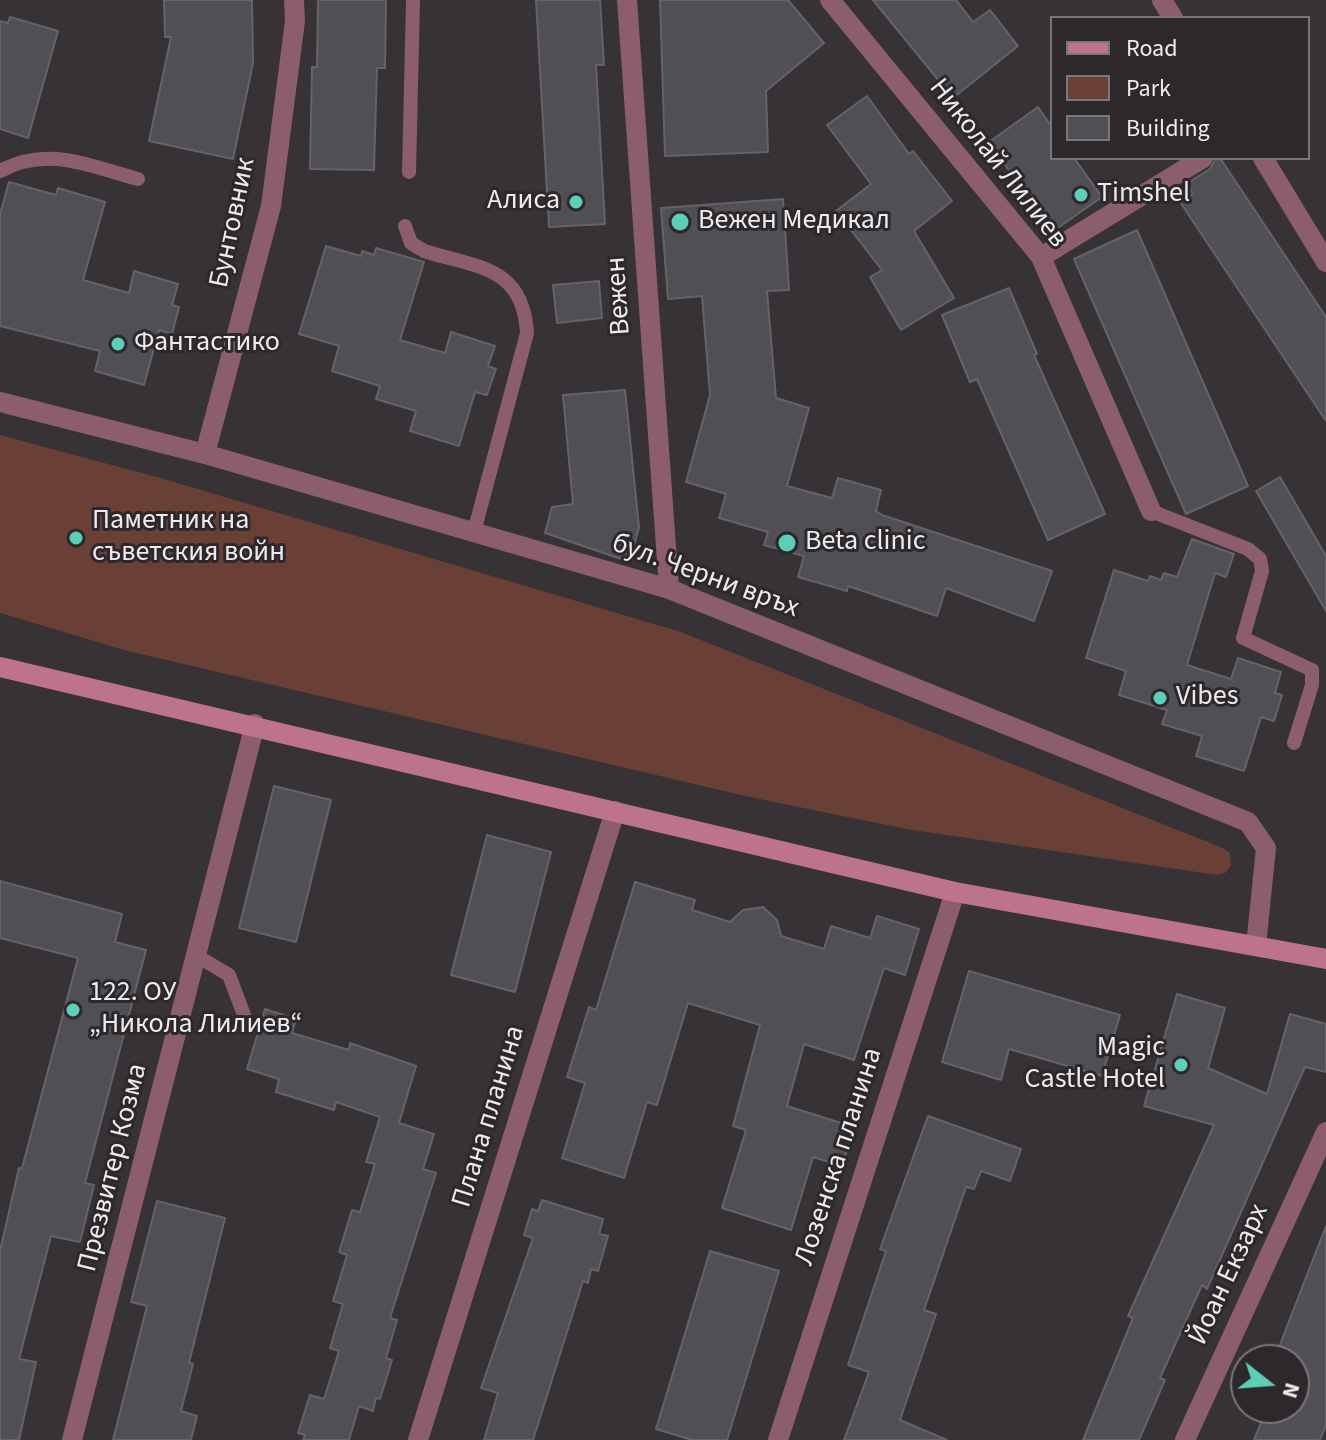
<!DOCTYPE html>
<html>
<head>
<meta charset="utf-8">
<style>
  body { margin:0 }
  #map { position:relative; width:1326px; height:1440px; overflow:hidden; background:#363235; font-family:"Source Sans 3",sans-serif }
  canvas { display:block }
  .legend { position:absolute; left:1050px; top:16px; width:260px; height:144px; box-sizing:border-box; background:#2c282b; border:2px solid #7a7679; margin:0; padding:10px 14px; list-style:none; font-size:24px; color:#eeebee }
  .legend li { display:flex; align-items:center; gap:16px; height:40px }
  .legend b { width:40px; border:2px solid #7a7679 }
  .north { position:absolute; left:1230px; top:1344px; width:80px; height:80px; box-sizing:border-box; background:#2c282b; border:2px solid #7a7679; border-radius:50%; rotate:107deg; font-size:22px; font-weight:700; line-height:32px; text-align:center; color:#eeebee }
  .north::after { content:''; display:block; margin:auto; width:28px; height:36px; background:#5dceb8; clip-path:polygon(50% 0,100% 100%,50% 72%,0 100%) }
</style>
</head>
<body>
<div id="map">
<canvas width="1326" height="1440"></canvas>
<ul class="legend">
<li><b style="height:10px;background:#bd7389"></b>Road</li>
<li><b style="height:22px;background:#693f36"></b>Park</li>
<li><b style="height:22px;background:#504f54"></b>Building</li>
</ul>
<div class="north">N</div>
</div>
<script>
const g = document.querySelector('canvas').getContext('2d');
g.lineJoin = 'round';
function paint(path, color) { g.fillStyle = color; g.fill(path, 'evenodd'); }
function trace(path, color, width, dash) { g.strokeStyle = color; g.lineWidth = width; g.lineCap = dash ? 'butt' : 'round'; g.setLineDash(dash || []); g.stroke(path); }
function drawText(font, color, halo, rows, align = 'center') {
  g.font = font + ' "Source Sans 3",sans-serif'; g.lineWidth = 6; g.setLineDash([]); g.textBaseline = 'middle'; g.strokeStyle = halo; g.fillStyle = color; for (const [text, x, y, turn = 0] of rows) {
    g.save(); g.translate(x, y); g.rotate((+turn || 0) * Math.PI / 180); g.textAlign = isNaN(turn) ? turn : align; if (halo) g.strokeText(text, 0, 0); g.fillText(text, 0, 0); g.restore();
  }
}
paint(new Path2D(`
  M0 435 164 479 681 632 1223 848 1230 853 1231 866 1225 873 1217 875 906 829 745 796 124 650 0 613Z`), '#693f36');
const building = new Path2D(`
  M164 0H252L253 63 233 159 149 141 171 37H165Z
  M318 0H386L385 68H377L374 170 310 169 312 67H317Z
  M536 0H600L604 65H596L605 224 549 227Z
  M660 0H788L824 43 766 91 768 152 665 156Z
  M873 0H956L973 22 990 10 1018 46 953 98Z
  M10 17 58 31 28 138 0 129V21L8 23Z
  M867 96 909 154 913 151 952 201 914 231 954 298 901 330 870 277 882 270 836 211 871 184 827 125Z
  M1038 107 1052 127V158H1074L1102 197 1052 232 989 142Z
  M1216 158H1220L1326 317V421L1180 202 1193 194 1186 184 1210 169Z
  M9 182 56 195 58 188 105 202 83 280 129 293 134 271 178 284 172 305 179 307 172 334 159 330 144 385 95 371 100 351 0 326V214Z
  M783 199 789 290 767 291 776 398 809 408 787 486 832 498 838 478 881 490 876 511 882 515 1052 571 1034 621 946 588 937 616 848 586 847 591 798 577 804 556 764 545 768 532 719 518 726 494 686 482 710 395 702 296 668 299 661 208Z
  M1137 230 1248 486 1186 514 1074 259Z
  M326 246 361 256 362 251 374 255 376 248 424 262 400 340 445 353 451 332 495 346 488 366 496 369 487 395 475 392 459 446 410 431 416 411 376 399 380 386 332 371 339 346 299 334Z
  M599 281 602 318 557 323 553 285Z
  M1009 288 1037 354 1034 355 1105 514 1048 540 977 379 970 382 942 315Z
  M625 390 639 527 630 562 545 533 552 507 573 504 563 395Z
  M1280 477 1326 556V611L1256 491Z
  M1192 539 1234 554 1226 577 1215 573 1187 665 1231 679 1238 658 1281 672 1275 693 1282 695 1274 721 1261 717 1244 771 1196 756 1202 736 1162 724 1167 710 1119 695 1126 671 1086 658 1114 570 1148 581 1150 576 1161 580 1164 573 1177 577Z
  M274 786 331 800 296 942 239 928Z
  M487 835 551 852 515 992 451 975Z
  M0 881 122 914 115 942 146 950 85 1183 94 1185 80 1242 51 1236 19 1359 36 1362 19 1440H0V1251L19 1168H22L78 958 0 938Z
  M635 882 695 900 692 910 730 922 743 910 763 907 777 920 781 936 824 949 831 926 870 938 877 916 919 929 905 975 884 968 854 1060 804 1044 787 1106 854 1127 842 1166 813 1157 791 1230 722 1208 746 1130 733 1126 760 1025 688 1003 657 1105 647 1102 624 1178 562 1158 585 1083 567 1077 589 1007 596 1010Z
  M969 971 1120 1015 1102 1076 1009 1049 1001 1080 942 1062Z
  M1177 994 1225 1008 1208 1068 1267 1094 1290 1014 1326 1024V1072L1305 1067 1207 1289 1202 1285 1160 1378 1165 1380 1139 1440H1083L1133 1318 1128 1316 1214 1125 1144 1106Z
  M265 1009 296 1019 292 1033 349 1050 350 1043 416 1066 399 1123 434 1134 423 1169 436 1173 390 1318 397 1320 386 1358 392 1360 380 1399 376 1398 373 1411 359 1406 349 1440H303L305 1435 298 1433 310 1395 324 1399 339 1351 330 1348 343 1304 333 1301 347 1255 339 1252 352 1210 360 1212 375 1164 366 1162 380 1117 336 1102 334 1110 276 1092 279 1079 247 1069Z
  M928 1116 1021 1149 1010 1181 981 1171 974 1189 966 1187 924 1310 936 1314 900 1420 947 1440H844L869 1372 848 1365 886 1251 880 1249Z
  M542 1200 603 1219 599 1234 608 1236 598 1271 591 1269 588 1283 583 1281 533 1440H484L498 1393 481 1388 533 1238 524 1235 532 1209 538 1211Z
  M157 1201 225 1218 189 1363 193 1364 181 1411 197 1416 191 1440H113L147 1306 131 1302Z
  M1326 1226V1425L1320 1440H1254L1267 1408H1294V1360H1274Z
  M710 1251 779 1271 727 1440H692L656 1429Z`);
paint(building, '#504f54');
trace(building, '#656368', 2);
trace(new Path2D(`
  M0 171C48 145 89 166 138 179
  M409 172 413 0
  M405 226 411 243 424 251C478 268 523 266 527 333L474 532
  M1151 511 1248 549 1260 559 1262 571 1243 638 1312 670V685L1294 743
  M197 956 229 975 247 1023`), '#8c5d6a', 14);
trace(new Path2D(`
  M627 0 669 589
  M830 0 1041 257 1151 511
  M1162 0 1173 18
  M1263 158 1326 262
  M1041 257 1203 158
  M0 402 205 454 669 589 1248 822 1266 848 1256 946
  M205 454 271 206 295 21 294 0
  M72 1440 255 724
  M418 1440 615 811
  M778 1440 955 892
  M1185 1440 1326 1132`), '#8c5d6a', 20);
trace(new Path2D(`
  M0 667 955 892 1326 959`), '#bd7389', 20);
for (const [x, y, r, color] of [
  [1081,195,8,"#5dceb8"],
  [576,202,8,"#5dceb8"],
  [680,222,10,"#5dceb8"],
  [118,344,8,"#5dceb8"],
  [76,538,8,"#5dceb8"],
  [787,543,10,"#5dceb8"],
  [1160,698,8,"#5dceb8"],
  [73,1010,8,"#5dceb8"],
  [1181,1065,8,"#5dceb8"]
]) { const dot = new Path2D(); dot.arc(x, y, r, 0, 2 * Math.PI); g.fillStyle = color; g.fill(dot); trace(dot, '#2c282b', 3); }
drawText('28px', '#eeebee', '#2c282b', [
  ["Николай Лилиев",997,164,52],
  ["Бунтовник",234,223,-78],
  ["Вежен",620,296,-94],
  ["бул. Черни връх",705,577,20],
  ["Плана планина",490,1117,-73],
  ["Лозенска планина",840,1157,-72],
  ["Презвитер Козма",114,1168,-76],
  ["Йоан Екзарх",1230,1275,-65]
]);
drawText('28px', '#eeebee', '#2c282b', [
  ["Timshel",1097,195],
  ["Алиса",560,202,"right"],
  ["Вежен Медикал",698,222],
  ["Фантастико",134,344],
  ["Паметник на",92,522],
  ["съветския войн",92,554],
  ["Beta clinic",805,543],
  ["Vibes",1176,698],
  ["122. ОУ",89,994],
  ["„Никола Лилиев“",89,1026],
  ["Magic",1165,1049,"right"],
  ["Castle Hotel",1165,1081,"right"]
], 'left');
</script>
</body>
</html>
